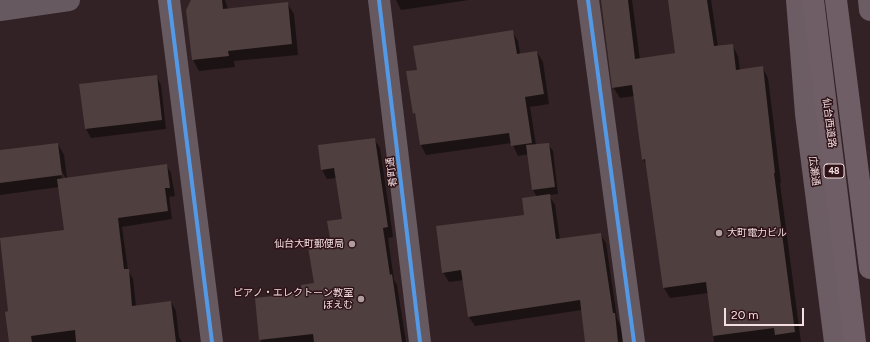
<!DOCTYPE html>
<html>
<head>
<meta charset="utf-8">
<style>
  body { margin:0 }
  #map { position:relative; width:870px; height:342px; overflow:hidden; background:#332225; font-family:Figtree,sans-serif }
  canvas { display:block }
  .scale { position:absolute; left:724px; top:308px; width:80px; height:18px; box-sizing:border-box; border:2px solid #f3dfe1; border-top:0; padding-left:5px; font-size:12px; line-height:14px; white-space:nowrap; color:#f3dfe1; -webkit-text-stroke:3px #2e1217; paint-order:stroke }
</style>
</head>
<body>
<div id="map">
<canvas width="870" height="342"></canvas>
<div class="scale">20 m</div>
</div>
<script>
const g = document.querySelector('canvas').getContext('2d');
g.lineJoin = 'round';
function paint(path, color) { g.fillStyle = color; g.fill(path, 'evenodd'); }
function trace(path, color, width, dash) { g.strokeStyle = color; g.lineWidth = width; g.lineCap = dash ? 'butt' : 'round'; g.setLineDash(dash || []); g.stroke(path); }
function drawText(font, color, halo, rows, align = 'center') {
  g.font = font + ' Figtree,"Noto Sans JP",sans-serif'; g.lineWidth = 3; g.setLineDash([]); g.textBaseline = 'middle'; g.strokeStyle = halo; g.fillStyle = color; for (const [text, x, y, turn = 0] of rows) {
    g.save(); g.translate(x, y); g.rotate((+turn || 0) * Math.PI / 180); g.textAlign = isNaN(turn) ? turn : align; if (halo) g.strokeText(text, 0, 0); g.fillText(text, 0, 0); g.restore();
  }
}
paint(new Path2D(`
  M192 0H225L228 9 287 3 294 14 298 55 234 61 235 67 199 71 193 60 187 10Z
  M396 0H469L401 10Z
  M602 0H634H632L640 60 676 53 669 0H711L718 47 732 45 738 56 740 70 762 67 768 78 781 183H780L801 342H714L709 293 670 298 664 288 647 166 643 159 635 96 620 98 613 87Z
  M512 31 518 41 520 54 537 52 543 62 549 104 530 107 536 145 548 144 553 151 558 194 549 195 555 205 560 240 600 234 606 243 617 318 624 335 625 342H586L582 310 475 326 469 317 464 280 449 282 443 272 525 216 537 197 533 190 529 154 518 156 512 143 426 155 421 145 417 118 414 113 418 70Z
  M156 76 161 85 166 129 91 138 86 129Z
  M374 139 380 148 393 237 388 238 394 280 397 285 406 342H261L256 299 303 294 315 284 331 239 343 220 336 178 327 179 322 170Z
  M58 144 64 155 67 178 166 165 171 173 175 196 169 197 172 219 122 227 128 270 133 279 136 306 171 302 176 311 179 337 182 342H10V312L65 230 59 187 0 195V151ZM61 170 66 179H63L59 171Z`), '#0007');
paint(new Path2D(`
  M191 0H222L223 9 288 2 292 44 228 51 229 56 192 60 186 10Z
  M601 0H628L635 59 675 53 668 0H707L714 46 733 44 736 70 763 66 775 173H774L795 332 775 335 774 328 713 336 706 282 663 288 645 159 642 160 632 85 612 88Z
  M513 30 517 54 537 51 544 94 525 97 532 143 511 146 509 133 420 145 415 113 413 114 406 71 417 70 413 46Z
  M157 75 162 120 85 129 79 84Z
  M375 138 388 227 383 228 390 275 392 274 402 342H314L313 334 259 340 255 298 302 293 301 285 314 283 307 241 330 238 327 221 342 219 334 168 321 170 318 145Z
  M58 143 62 175 0 183V150Z
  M549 143 555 187 532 190 526 145Z
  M167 164 170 188H165L168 211 118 218 124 269H129L132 306 171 301 176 342H76L75 330 31 336 32 342H9L5 312 8 311 0 238 64 230 57 179Z
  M550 194 556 239 601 233 613 313H615L618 342H585L580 300 468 317 461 270 442 273 436 226 524 215 522 198Z`), '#4f3f3e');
trace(new Path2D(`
  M169 0 212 342
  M379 0 420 342
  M588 0 634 342
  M0 10 69 0`), '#665960', 22);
trace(new Path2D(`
  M797 0 806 114 835 342
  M869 0 870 10`), '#6c5c63', 22);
trace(new Path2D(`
  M813 0 855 342
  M836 0 870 268`), '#6f5e66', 22);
trace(new Path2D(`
  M169 0 212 342
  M379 0 420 342
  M588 0 634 342`), '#5399e6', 4);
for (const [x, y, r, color] of [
  [719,233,4,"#b09d9f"],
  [352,244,4,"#b09d9f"],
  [361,299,4,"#b09d9f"]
]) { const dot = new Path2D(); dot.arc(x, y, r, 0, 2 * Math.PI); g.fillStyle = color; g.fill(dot); trace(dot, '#2e1217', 1.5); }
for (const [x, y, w] of [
  [834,171,20]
]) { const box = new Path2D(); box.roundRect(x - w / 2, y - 7, w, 14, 3); g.fillStyle = '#2e1217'; g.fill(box); trace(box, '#f3dfe1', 1); }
drawText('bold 9px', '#f3dfe1', null, [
  ["48",834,171]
]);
drawText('10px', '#f3dfe1', '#2e1217', [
  ["仙台西道路",829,123,83],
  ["広瀬通",814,171,83],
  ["肴町通",392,172,-97]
]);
drawText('10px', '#f3dfe1', '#2e1217', [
  ["大町電力ビル",727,233,"left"],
  ["仙台大町郵便局",344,244],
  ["ピアノ・エレクトーン教室",353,293],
  ["ぽえむ",353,305]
], 'right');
</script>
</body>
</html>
